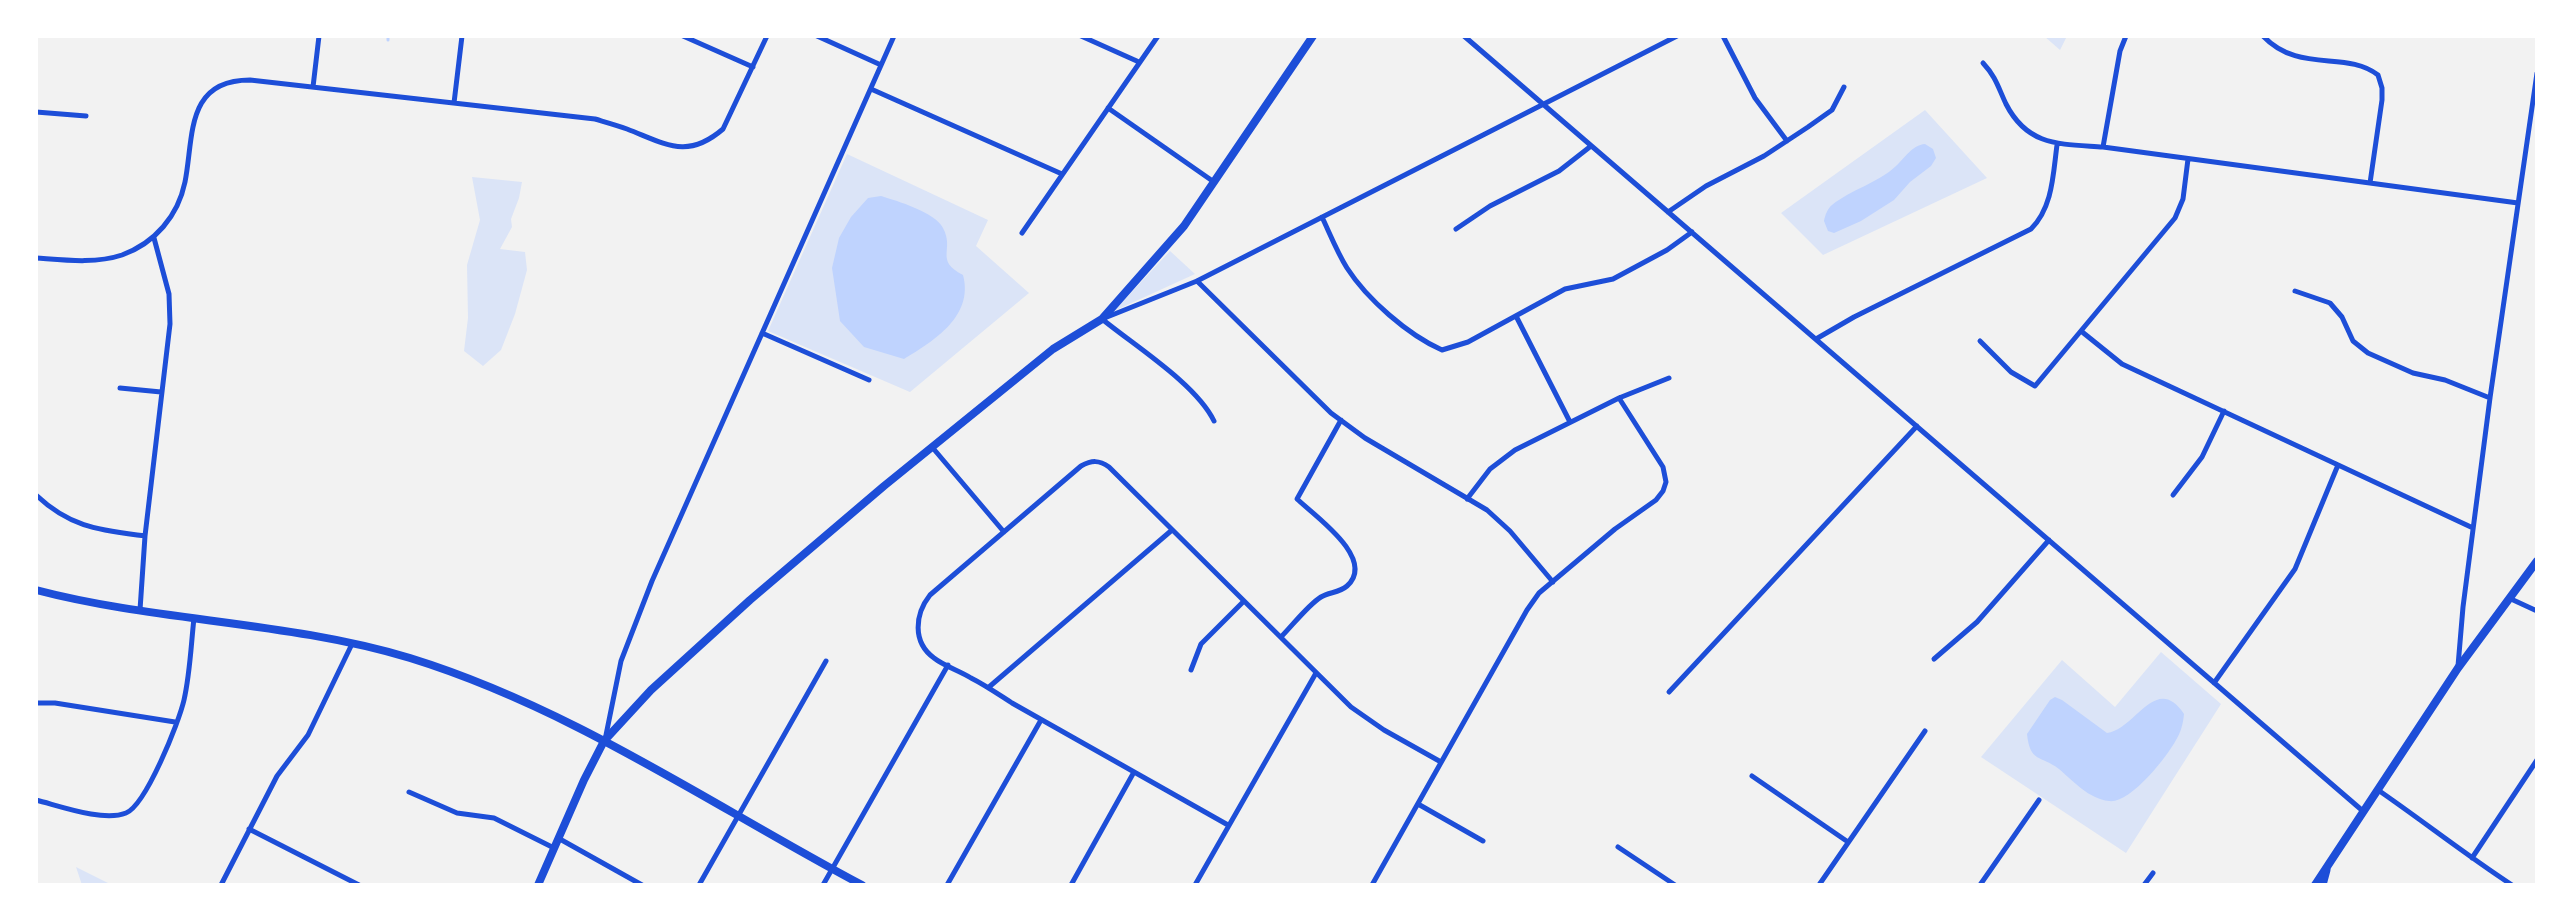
<!DOCTYPE html>
<html>
<head>
<meta charset="utf-8">
<style>
  body { margin:0 }
  #map { position:relative; width:2573px; height:921px; overflow:hidden; background:#f2f2f2; font-family:"Zilla Slab",serif }
  canvas { display:block }
  .frame { position:absolute; inset:0; border:38px solid #fff; pointer-events:none }
</style>
</head>
<body>
<div id="map">
<canvas width="2573" height="921"></canvas>
<div class="frame"></div>
</div>
<script>
const g = document.querySelector('canvas').getContext('2d');
g.lineJoin = 'round';
function paint(path, color) { g.fillStyle = color; g.fill(path, 'evenodd'); }
function trace(path, color, width, dash) { g.strokeStyle = color; g.lineWidth = width; g.lineCap = dash ? 'butt' : 'round'; g.setLineDash(dash || []); g.stroke(path); }
paint(new Path2D(`
  M2044 36H2067L2060 50Z
  M1925 110 1987 178 1823 255 1781 213Z
  M847 154 988 220 976 246 1029 293 910 392 768 331Z
  M472 177 522 182 519 198 511 219 512 227 500 249 525 252 527 270 515 314 501 350 483 366 464 351 468 318 467 265 480 220Z
  M1170 251 1195 274 1114 311Z
  M2161 652 2221 704 2126 853 1981 757 2062 660 2115 707Z
  M76 867 112 885H82Z`), '#dbe4f7');
paint(new Path2D(`
  M1925 144 1933 149 1936 158 1931 166 1910 182 1894 200 1861 221 1834 233 1828 231 1824 221C1825 215 1828 208 1832 205 1852 189 1878 183 1896 166 1905 158 1912 145 1925 144Z
  M881 196C897 201 935 212 943 228 955 250 934 260 963 275 974 316 934 341 904 359L864 347 840 321 832 268 839 238 851 217 868 198Z
  M2055 697 2062 700 2107 733C2135 730 2156 672 2184 714 2183 724 2181 732 2176 740 2167 757 2130 804 2109 801 2089 799 2073 781 2059 769 2041 755 2030 763 2027 734L2050 700Z`), '#bfd3fe');
trace(new Path2D(`
  M388 40V36`), '#bfd3fe', 3);
trace(new Path2D(`
  M683 36 753 67
  M817 36 881 65
  M1081 36 1139 62
  M1464 36 2364 812
  M1723 36 1755 98 1787 141
  M2263 36C2299 74 2346 50 2378 75L2382 88V100L2370 183
  M1983 63C1996 77 1998 87 2006 104 2028 147 2061 144 2103 147L2518 203
  M313 87 319 36
  M871 89 1062 174
  M454 103 462 36
  M1108 108 1214 182
  M36 112 86 116
  M2103 147 2120 51 2126 36
  M1668 212 1706 186 1764 156 1808 127 1832 110 1844 87
  M1322 217C1330 234 1337 252 1347 268 1367 299 1408 335 1442 350L1468 342 1565 289 1613 279 1667 250 1692 232
  M1456 229 1490 206 1559 171 1591 146
  M1022 233 1158 36
  M36 258C64 260 95 264 122 255 155 243 178 216 185 182 194 137 185 80 250 80L595 119C605 122 616 125 627 129 666 144 687 160 723 129L767 36
  M1197 281 1331 413 1365 438 1487 510 1510 531 1553 582
  M2295 291 2330 303 2342 317 2353 341 2368 353 2413 373 2445 380 2490 398
  M1516 316 1570 422
  M2081 331 2122 364 2473 528
  M762 333 869 380
  M1816 339 1854 317 2031 229C2053 207 2053 174 2057 145
  M1980 341 2011 372 2035 386 2175 218 2183 199 2188 159
  M120 388 161 392
  M1214 421C1196 384 1135 346 1102 319L1197 281 1677 36
  M932 447 1004 532
  M36 495C71 528 100 530 145 536
  M2173 495 2202 457 2224 411
  M1467 499 1490 469 1515 450 1619 398 1669 378
  M2511 599 2537 611
  M140 610 145 536 170 324 169 294 154 238
  M1281 637C1292 626 1308 605 1321 597 1329 592 1339 593 1347 586 1377 559 1315 516 1297 499L1341 420
  M1934 659 1977 622 2049 540
  M2458 666 2463 607 2490 398 2537 73
  M1191 670 1201 644 1244 601
  M2214 683 2295 569 2338 465
  M989 687 1172 530
  M1669 692 1917 426
  M36 703H55L175 722
  M605 740 621 661 652 581 894 36
  M1752 776 1848 842
  M2378 790C2423 821 2466 855 2512 885
  M409 792 457 813 494 818 554 848
  M36 800C60 806 103 822 126 813 146 805 179 722 184 700 190 674 191 645 194 618
  M1418 804 1483 841
  M1228 825 1012 703C998 694 985 685 971 678 960 671 944 666 934 658 912 642 915 614 930 595L1081 466C1092 460 1099 460 1109 467L1351 707 1384 730 1441 762
  M249 829 359 885
  M558 838 642 885
  M1618 847 1675 885
  M2472 858 2537 760
  M221 885 277 776 308 735 352 644
  M699 885 826 661
  M823 885 948 665
  M947 885 1041 720
  M1071 885 1134 772
  M1195 885 1316 673
  M1372 885 1527 610 1539 593 1615 529 1656 500 1663 491 1666 482 1663 467 1619 398
  M1819 885 1925 731
  M1980 885 2039 800
  M2144 885 2153 873`), '#1d4ed8', 5);
trace(new Path2D(`
  M2323 885 2327 870`), '#1d4ed8', 7);
trace(new Path2D(`
  M36 590C158 622 288 621 410 658 572 708 713 806 862 885
  M538 885 584 780 604 741 651 690 750 600 884 486 1053 349 1102 319 1184 226 1313 36`), '#1d4ed8', 8);
trace(new Path2D(`
  M2315 885 2458 668 2537 561`), '#1d4ed8', 8);
</script>
</body>
</html>
